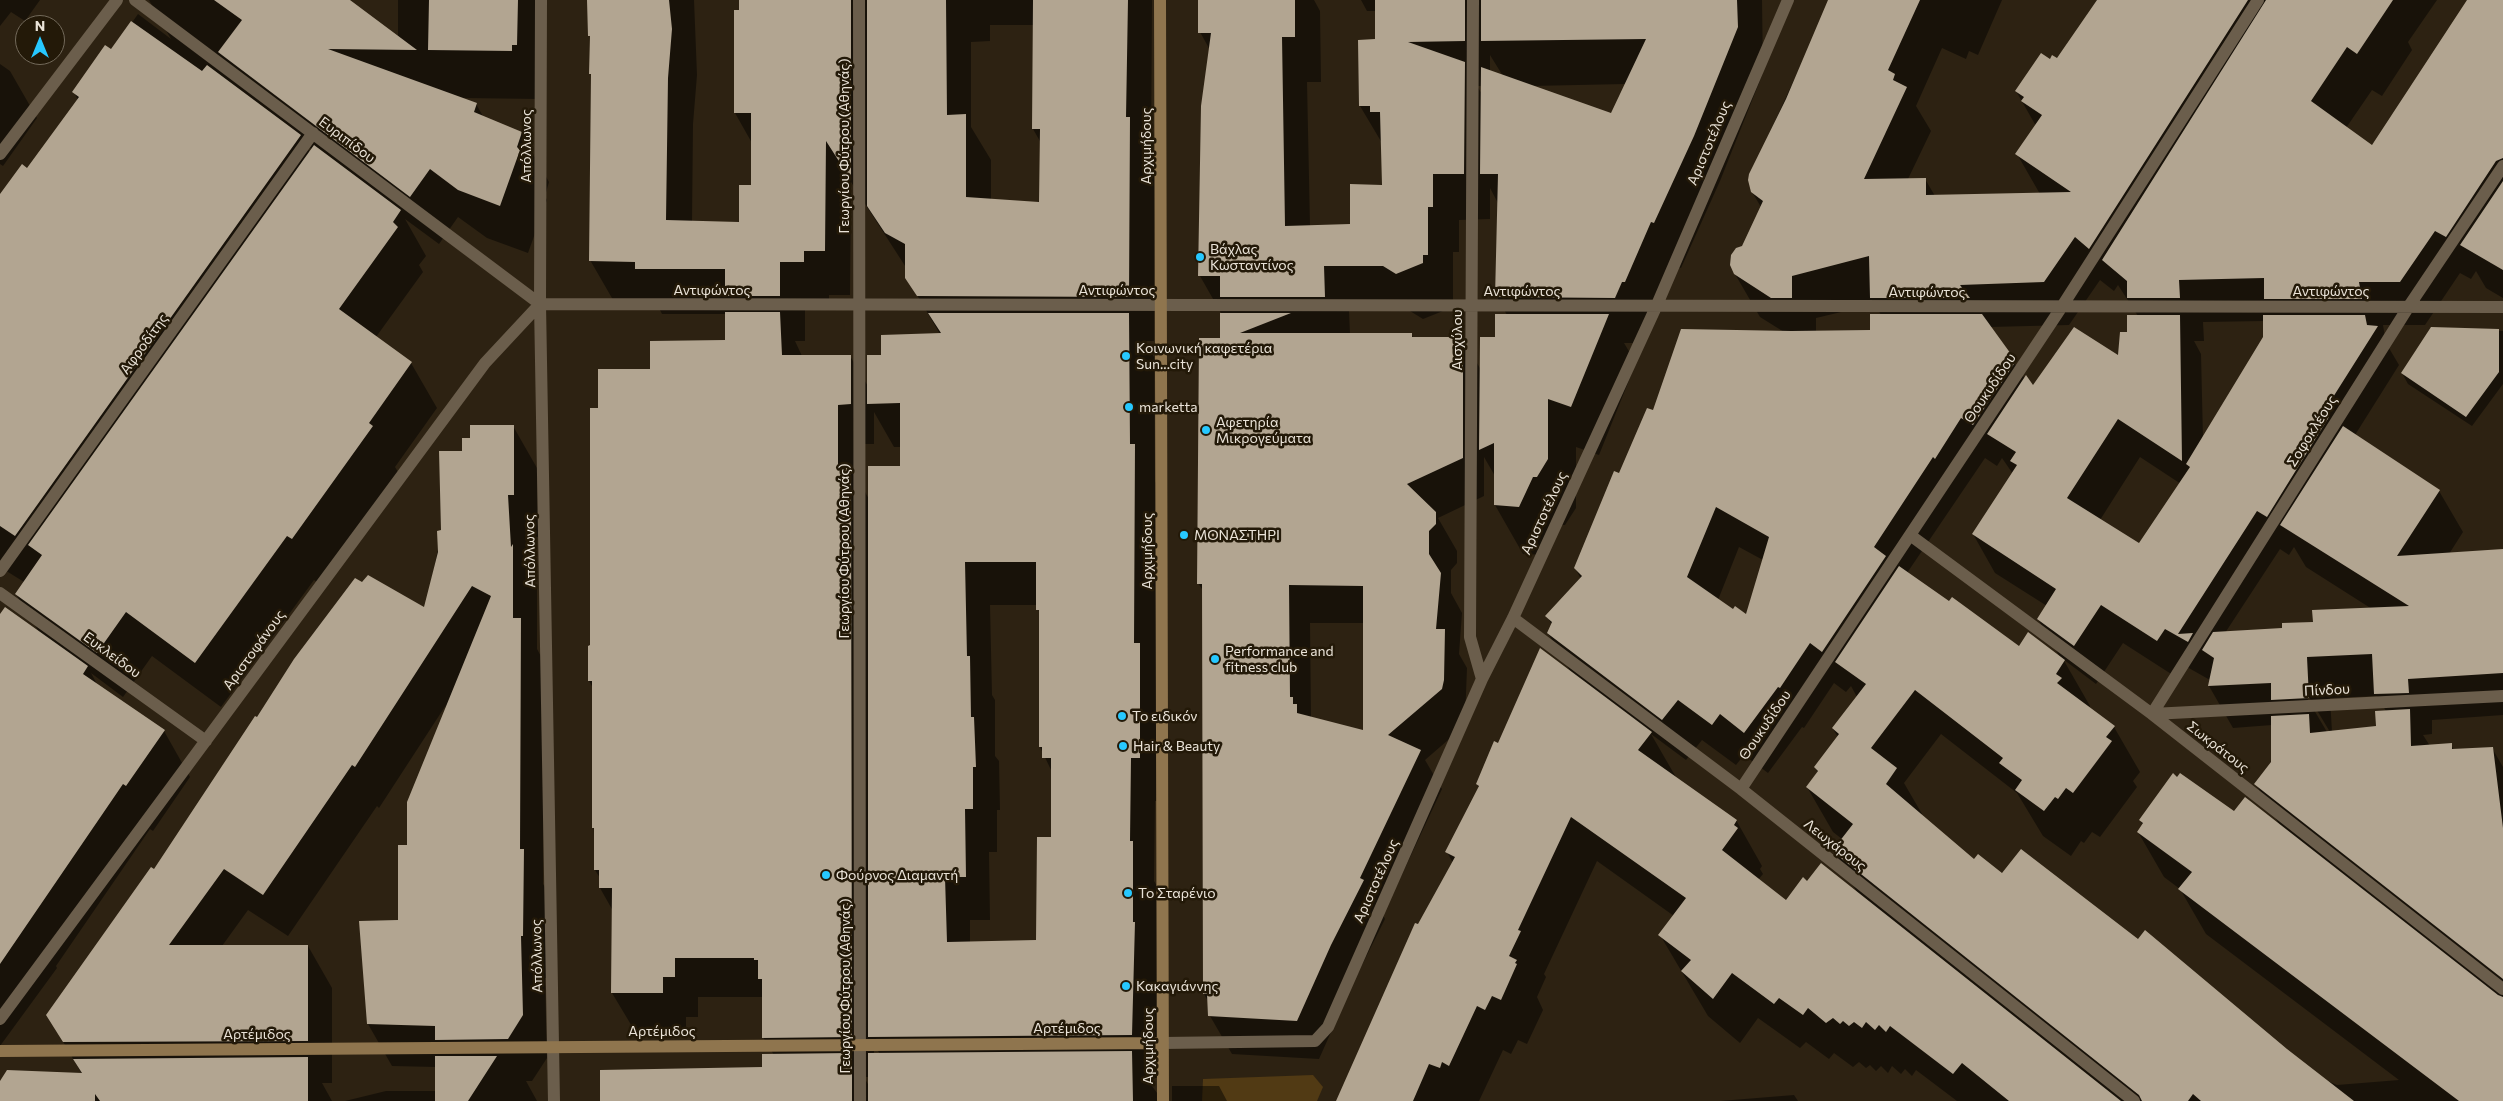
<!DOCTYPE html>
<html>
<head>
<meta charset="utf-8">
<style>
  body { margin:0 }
  #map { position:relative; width:2503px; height:1101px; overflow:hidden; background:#2d2212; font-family:Commissioner,sans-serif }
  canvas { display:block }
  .north { position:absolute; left:15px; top:15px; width:50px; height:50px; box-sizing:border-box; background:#231908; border:1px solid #736a5b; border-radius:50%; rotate:0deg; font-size:14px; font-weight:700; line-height:20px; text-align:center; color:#eae3d8 }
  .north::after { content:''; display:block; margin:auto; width:18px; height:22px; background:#27c8ff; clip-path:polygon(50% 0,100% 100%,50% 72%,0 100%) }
</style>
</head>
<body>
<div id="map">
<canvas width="2503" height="1101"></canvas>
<div class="north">N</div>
</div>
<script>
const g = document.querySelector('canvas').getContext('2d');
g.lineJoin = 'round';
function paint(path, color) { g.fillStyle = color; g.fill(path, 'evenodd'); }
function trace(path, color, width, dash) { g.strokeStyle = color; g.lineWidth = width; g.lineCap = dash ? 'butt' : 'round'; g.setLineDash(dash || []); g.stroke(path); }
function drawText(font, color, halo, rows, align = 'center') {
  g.font = font + ' Commissioner,sans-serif'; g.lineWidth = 5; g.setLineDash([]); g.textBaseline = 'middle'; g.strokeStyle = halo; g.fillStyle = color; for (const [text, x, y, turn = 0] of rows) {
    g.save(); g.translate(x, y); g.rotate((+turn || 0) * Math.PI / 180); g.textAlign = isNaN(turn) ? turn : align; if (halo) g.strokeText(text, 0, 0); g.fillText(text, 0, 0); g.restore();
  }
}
paint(new Path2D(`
  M1313 1075 1323 1087 1317 1101H1202L1203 1079Z`), '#513a14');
paint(new Path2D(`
  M0 0H40L25 21 11 12 0 26Z
  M149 0H347L398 37V0H545L539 99 462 98 476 104 484 118 521 133 549 182 545 196 547 200 528 253 487 238 458 217 439 244 405 219 426 256 419 265 423 272 376 337 411 363 437 408 395 467 398 472 318 583 314 580 221 707 152 656 123 697 91 673 98 686 164 731 190 777 153 831 150 829 56 966 57 968 0 1046V616L39 632 16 594 24 582 0 567V196L28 170 78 100 74 92 112 51 138 14 171 39ZM305 144 313 150 310 153Z
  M589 0H694L697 75 693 124 692 222 741 223 752 186V143L735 113 740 0H1152L1151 156 1155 163 1154 341H1144L1154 357 1155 481 1159 489 1164 801H1155L1154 881 1157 886 1158 1060H1157V1078H1146L1163 1101H602L763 1069 774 1055 763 1037V997H698V1017H686V1033H636L612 993 613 911 600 888V878L595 870 592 770 593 688 589 681 599 409 651 370 726 341V314H662L658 306 616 305 590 260 592 77ZM990 25H1034L1033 129 1041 143 1040 203 991 200V160L971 127V42L990 41ZM851 182 907 269V278L940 334 883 356 869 388 850 356H802L795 341H805V306H829V295H850ZM874 412 894 447H901V467L869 499 861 485V444H874ZM990 605H1037L1040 614V747L1052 772V839L1037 941 970 943V920H990L989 852H997V810H1000L999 761 995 756V700L992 695ZM874 1045 880 1054H874ZM864 1077H869V1086Z
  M1199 0H1314L1320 11 1321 82H1307L1310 226 1351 225 1383 186 1382 143 1360 106 1377 41V11H1367L1361 0H1762L1763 73 1720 181 1681 268 1677 267 1641 343H1624L1636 363 1599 455 1576 447V508L1565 525H1561L1547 555 1523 554 1495 505V476L1484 457V496L1438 518 1457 551V563L1451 570V593L1462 613 1459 654 1467 668 1465 719 1463 727 1425 760 1442 789 1383 915 1385 919 1353 983 1319 1059 1232 1054 1210 1016 1209 1003 1204 994V592L1198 583 1221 339V313L1200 276 1210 50 1200 32ZM1490 55 1503 76 1490 72ZM1626 84 1612 115 1530 86ZM1477 86H1482V94ZM1490 188 1498 203 1497 297 1507 315 1481 370 1463 339H1414L1411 334H1350L1349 311H1410L1423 319 1448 309 1453 300V252H1459V220L1490 219ZM1310 623H1364V731L1311 718Z
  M1831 0H2002L1978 55 1969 51 1966 59 1942 48 1916 106 1931 131 1908 179H1925L1935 196 2040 194 2017 154 2036 126 2016 91 2050 60H2057L2097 0H2437L2408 42 2412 50 2382 96 2372 90 2346 128 2372 146 2469 0H2503V298L2486 288 2476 271 2471 279 2460 273 2425 325H2383L2386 343 2399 365 2355 435 2439 491 2463 532 2449 554 2503 551V715L2432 720V734L2423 735 2430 746 2451 745 2454 750 2492 748 2503 767V1101H1957L1916 1070 1912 1076 1905 1069 1901 1074 1892 1066 1888 1073 1881 1066 1876 1071 1870 1065 1866 1068 1859 1062 1853 1067 1834 1053 1829 1059 1806 1042 1800 1048 1758 1018 1740 1043 1708 1016 1660 935 1674 916 1597 861 1544 974 1546 977 1537 997 1543 1010 1527 1044 1518 1040 1511 1054 1503 1050 1479 1101H1338L1418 926 1453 863 1447 852 1479 788 1477 784 1498 744 1572 674 1548 633 1552 625 1547 616 1581 579 1575 568 1619 475 1654 411 1784 332 1760 317 1735 274 1743 247 1761 207 1752 192 1750 175ZM2100 280 2114 291 2118 285 2138 316 2118 357 2033 387 2025 379 1990 327 2069 325ZM1875 304 1881 315 1872 332H1816V318ZM2265 321 2264 337 2203 439 2201 354 2194 341H2204L2203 322ZM2140 457 2181 484 2140 545 2100 520ZM1985 458 1997 466 2002 458 2013 474 1973 534 1995 573 2047 606 2038 619 2061 659 2020 648 1949 603 1907 573ZM1739 547 1763 560 1746 616 1733 610 1718 600ZM2294 547 2306 567 2372 609 2283 629 2225 633 2280 549 2289 555ZM2123 643 2179 679 2187 667 2210 680 2209 686 2233 728 2272 725V763L2256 784 2280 826 2234 813 2140 820 2143 825 2138 832 2164 877 2180 889 2206 934 2399 1080 2337 1085 2323 1079 2139 941 1974 861 1921 816 1922 814 1904 783 1941 734 2017 793 2043 836 2071 856 2081 841 2084 843 2092 832 2100 837 2137 787 2133 781 2140 772 2114 727 2089 708 2090 706 2063 659 2096 684ZM1834 683 1846 692 1851 686 1857 697 1833 729 1838 737 1815 767 1818 773 1807 787 1833 832 1842 839 1833 851 1858 894 1807 883 1786 902 1758 880 1763 874 1760 869 1762 866 1736 820 1677 779 1651 734 1686 760 1702 740 1736 765 1744 755 1768 773 1802 727 1804 728ZM2306 692 2330 732H2327L2304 693ZM2377 696 2386 711 2377 727 2332 732 2330 698Z
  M0 64 10 71 37 118 3 166 0 164Z
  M2431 329 2503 331V384L2472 426 2408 384 2402 373Z
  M513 426 537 468 538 537H531L534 583 537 588V649L544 662 543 884 548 892 547 978H545L547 1058 532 1081H526L537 1101H345L386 1091H436V1067L392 1066 368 1024 400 921 408 846 446 705 379 808 377 806 288 936 248 910 222 946H308L332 988V1083H322L332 1101H0V1083L82 1074 48 1016 155 871 258 718 425 609 442 531 463 452 471 439Z
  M1172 1086H1219L1227 1101H1172Z
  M1794 1095 1798 1101H1803H1720Z`), '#0007');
paint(new Path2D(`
  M214 0H350L417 50 328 49 477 103 474 112 522 132 517 147 520 150 500 206 458 190 430 169 410 197 218 52 242 20Z
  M429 0H518L517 45H512V51L428 50Z
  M587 0H669L672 29 668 78 666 220 739 222V185H751V113H734V10H739V0H851V180L826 141 825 251H804V262H780V296H725V269H635V262L589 261 591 74H589L590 36H588Z
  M867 0H946L947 115 966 114V197L1039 202 1040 129H1032L1033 0H1128L1126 117H1130L1129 297 917 296 905 278V244L885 233 867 206Z
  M1198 0H1295V37H1282L1285 226 1350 224V184L1382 185 1380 112H1370V106H1359L1358 40 1375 39V0H1465V41L1408 42 1465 62 1464 174H1433V207H1428V255H1423V263L1396 274 1383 266H1324L1325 297H1220V276H1198L1201 106 1211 33H1198Z
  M1481 0H1737L1738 27 1694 136 1654 223 1651 222 1625 282H1622L1615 298 1495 297 1498 174H1480L1481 67 1611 113 1646 39 1481 41Z
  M1828 0H1920L1888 70 1895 74 1893 80 1907 87 1864 179 1926 178V195L2071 192 2015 154 2042 115 2021 101 2024 97 2015 91 2041 53 2050 59 2052 55 2057 58 2097 0H2248L2089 249 2075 237 2044 282 1960 285 1970 298H1870L1869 256 1792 276V298H1771L1734 274 1730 265 1731 255 1736 248 1742 246 1763 201 1751 192 1748 180 1749 174 1786 99Z
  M2266 0H2393L2357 54 2347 47 2311 101 2372 145 2467 0H2503V158L2496 161 2446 237 2435 231 2400 282H2359L2362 299H2264V278L2179 280 2180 298H2127V281L2102 260Z
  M131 21 202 71 207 65 301 135 15 536 0 526V194L22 164 27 168 79 97 72 92 105 45 111 49Z
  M314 145 401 210 393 222 398 227 339 309 412 362 369 423 373 426 292 539 287 536 195 663 126 612 97 653 15 594 42 555 28 545Z
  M2503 181V270L2460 245Z
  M725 312H780L782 355H851V404L838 405V466H851L852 1037 762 1038V979H758V960H754V958H675V977H663V993H611L612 888H599V870H594V828H592V681H588V646L590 645V408H598V369H650V341L725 340Z
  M928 313H1129L1130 444H1135L1134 643H1140V758H1131L1130 841H1133V922H1135L1132 1035 868 1037V466H900V403L867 404V355H881V335L941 333ZM965 562H1036V610H1039V747H1042V758H1051V837H1037L1036 940 947 942 945 877H966L965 809H973V767H976L974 717H971L970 656H967Z
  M1220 313H1291L1240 333H1412V337H1463V458L1407 484 1436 512V524L1429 531V554L1441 573 1436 629H1445L1444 680 1442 689 1388 735 1421 750 1360 878 1364 880 1331 945 1297 1021 1208 1016 1207 994H1203L1202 584H1197L1199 338H1220ZM1289 585 1363 586V730L1297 713V704H1293V697H1290Z
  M1495 314H1609L1571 407 1548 399V459L1537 477H1533L1519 507 1494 505V443L1479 450 1480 337H1495Z
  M1870 314H1982L2016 361 1973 425 1961 418 1935 459 1933 457 1874 547 1886 556 1822 652 1810 643 1780 688 1778 687 1744 733 1720 714 1712 725 1678 700 1662 720 1547 633 1552 622 1545 616 1582 576 1574 568 1614 471 1619 473 1647 408 1653 410 1681 329 1792 331 1870 330ZM1716 507 1769 537 1746 614 1735 606 1733 609 1687 577Z
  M2127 315H2180L2182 461 2118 419 2067 498 2139 543 2190 467 2186 464 2263 337V315H2365L2367 325 2378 326 2323 413 2329 417 2267 517 2257 511 2178 634 2193 633 2188 642 2165 629 2157 641 2101 605 2074 646 2037 619 2056 589 1972 534 2017 465 2010 461 2016 452 1987 434 2026 375 2033 385 2074 327 2118 355 2120 332H2127Z
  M2431 327 2499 329V372L2466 417 2401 373Z
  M470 425H514V495H508L511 547 513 544V618H521L520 849H524L523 936H521L523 1015 508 1039 435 1040V1026L367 1024 359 921 398 920V845H407V802L491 596 472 586 355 767 352 765 263 895 224 869 169 945H308V1041L63 1042 46 1015 151 867 154 869 255 716 257 717 294 659 355 578 362 582 368 575 424 607 438 552 437 531 441 530 439 451H462V438H470Z
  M2343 426 2440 490 2397 556 2503 549V673L2408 679 2409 693 2374 694 2372 654 2307 657 2309 698 2271 700V683L2208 686 2214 658 2202 650 2213 632 2282 628V623L2313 622 2312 610 2409 606 2280 525Z
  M1899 566 1949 601 1952 597 2019 646 2028 632 2065 660 2056 674 2062 678 2057 683 2115 726 2106 737 2112 741 2073 793 2066 788 2058 799 2055 797 2044 811 2015 790 2022 780 1999 763 2003 758 1915 690 1871 748 1897 768 1886 784 1974 859 1978 854 2002 873 2021 849 2138 939 2145 930 2287 1049 2354 1101H2201L2193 1094 2188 1101H2142L2139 1095 1832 851 1853 824 1806 787 1818 771 1814 767 1839 734 1832 728 1866 684 1835 662Z
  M5 607 88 666 83 674 165 730 126 786 123 784 0 964V614Z
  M1540 648 1652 732 1638 750 1737 820 1734 825 1738 828 1722 850 1786 900 1803 877 1807 881 1821 863 2121 1101H2009L1962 1063 1953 1074 1890 1026 1886 1032 1879 1025 1875 1030 1866 1022 1862 1028 1854 1022 1849 1026 1843 1021 1840 1024 1833 1018 1826 1023 1808 1008 1803 1015 1779 998 1774 1004 1732 973 1713 999 1681 971 1691 960 1658 935 1686 898 1571 817 1518 930 1521 931 1509 956 1517 960 1515 963 1517 964 1501 1000 1492 996 1485 1010 1477 1006 1449 1066 1442 1062 1440 1068 1429 1064 1413 1101H1336L1415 923 1418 924 1455 857 1445 852 1479 786 1476 784 1494 741 1498 743Z
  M2410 709 2411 746 2452 743V749L2493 747 2503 828V979L2254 784 2271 762V716L2309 714 2310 733 2376 726 2375 711Z
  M2173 773 2177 777 2180 773 2234 811 2245 797 2498 995 2503 997V1101H2459L2178 889 2192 872 2137 832 2143 823 2139 820Z
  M1132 1051 1133 1101H868V1053Z
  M852 1053V1101H600V1070L762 1067V1054Z
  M435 1056H497L468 1101H435Z
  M308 1057V1101H100L95 1094V1101H0V1081L7 1070 82 1073 73 1059Z`), '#b2a591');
trace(new Path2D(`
  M135 0 540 304
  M541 0 540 304 554 1101
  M859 0 860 1101
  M1473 0 1470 637 1482 679
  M0 154 117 0
  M540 304 2503 307
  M1910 535 2152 714 2503 989
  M0 571 313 133
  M0 593 206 741
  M1513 618 1741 789 2134 1101
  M2152 714 2409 306 2503 166
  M2152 714 2503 696
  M1741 789 2061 308 2258 0
  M0 1019 485 363 540 304
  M1163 1043 1315 1041 1328 1027 1482 679 1513 618 1656 307 1788 0`), '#6b5e4c', 12);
trace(new Path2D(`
  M1160 0 1163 1101
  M0 1051 1163 1043`), '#8f754e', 12);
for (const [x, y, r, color] of [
  [1200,257,5,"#27c8ff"],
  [1126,356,5,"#27c8ff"],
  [1129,407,5,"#27c8ff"],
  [1206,430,5,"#27c8ff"],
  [1184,535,5,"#27c8ff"],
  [1215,659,5,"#27c8ff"],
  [1122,716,5,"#27c8ff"],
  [1123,746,5,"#27c8ff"],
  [826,875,5,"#27c8ff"],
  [1128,893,5,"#27c8ff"],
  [1126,986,5,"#27c8ff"]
]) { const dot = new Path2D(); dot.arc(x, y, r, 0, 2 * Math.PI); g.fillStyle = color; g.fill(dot); trace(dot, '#231908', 2); }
drawText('14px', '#eae3d8', '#231908', [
  ["Ευριπίδου",347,140,37],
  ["Αριστοτέλους",1709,143,-67],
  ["Απόλλωνος",526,146,-90],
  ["Γεωργίου Φύτρου (Αθηνάς)",844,146,-90],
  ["Αρχιμήδους",1146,146,-90],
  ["Αντιφώντος",712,290],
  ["Αντιφώντος",1117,290],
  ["Αντιφώντος",1522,291],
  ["Αντιφώντος",2331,291],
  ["Αντιφώντος",1927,292],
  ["Αισχύλου",1457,340,-90],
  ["Αφροδίτης",144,344,-54],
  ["Θουκυδίδου",1990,388,-56],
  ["Σοφοκλέους",2312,431,-58],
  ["Αριστοτέλους",1544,513,-65],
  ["Απόλλωνος",530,551,-91],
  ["Γεωργίου Φύτρου (Αθηνάς)",844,551,-90],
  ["Αρχιμήδους",1147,551,-90],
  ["Αριστοφάνους",254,650,-54],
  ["Ευκλείδου",112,655,36],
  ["Πίνδου",2327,690,-3],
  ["Θουκυδίδου",1765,725,-56],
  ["Σωκράτους",2218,747,38],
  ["Λεωχάρους",1835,845,38],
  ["Αριστοτέλους",1376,881,-66],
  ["Απόλλωνος",537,956,-91],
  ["Γεωργίου Φύτρου (Αθηνάς)",845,986,-90],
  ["Αρτέμιδος",1067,1028],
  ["Αρτέμιδος",662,1031],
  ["Αρτέμιδος",257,1034],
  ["Αρχιμήδους",1148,1046,-90]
]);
drawText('14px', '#eae3d8', '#231908', [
  ["Βάχλας",1210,249],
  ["Κωσταντίνος",1210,265],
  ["Κοινωνική καφετέρια",1136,348],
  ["Sun...city",1136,364],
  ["marketta",1139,407],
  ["Αφετηρία",1216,422],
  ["Μικρογεύματα",1216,438],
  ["ΜΟΝΑΣΤΗΡΙ",1194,535],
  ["Performance and",1225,651],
  ["fitness club",1225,667],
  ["Το ειδικόν",1132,716],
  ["Hair & Beauty",1133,746],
  ["Φούρνος Διαμαντή",836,875],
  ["Το Σταρένιο",1138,893],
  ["Κακαγιάννης",1136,986]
], 'left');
</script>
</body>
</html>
